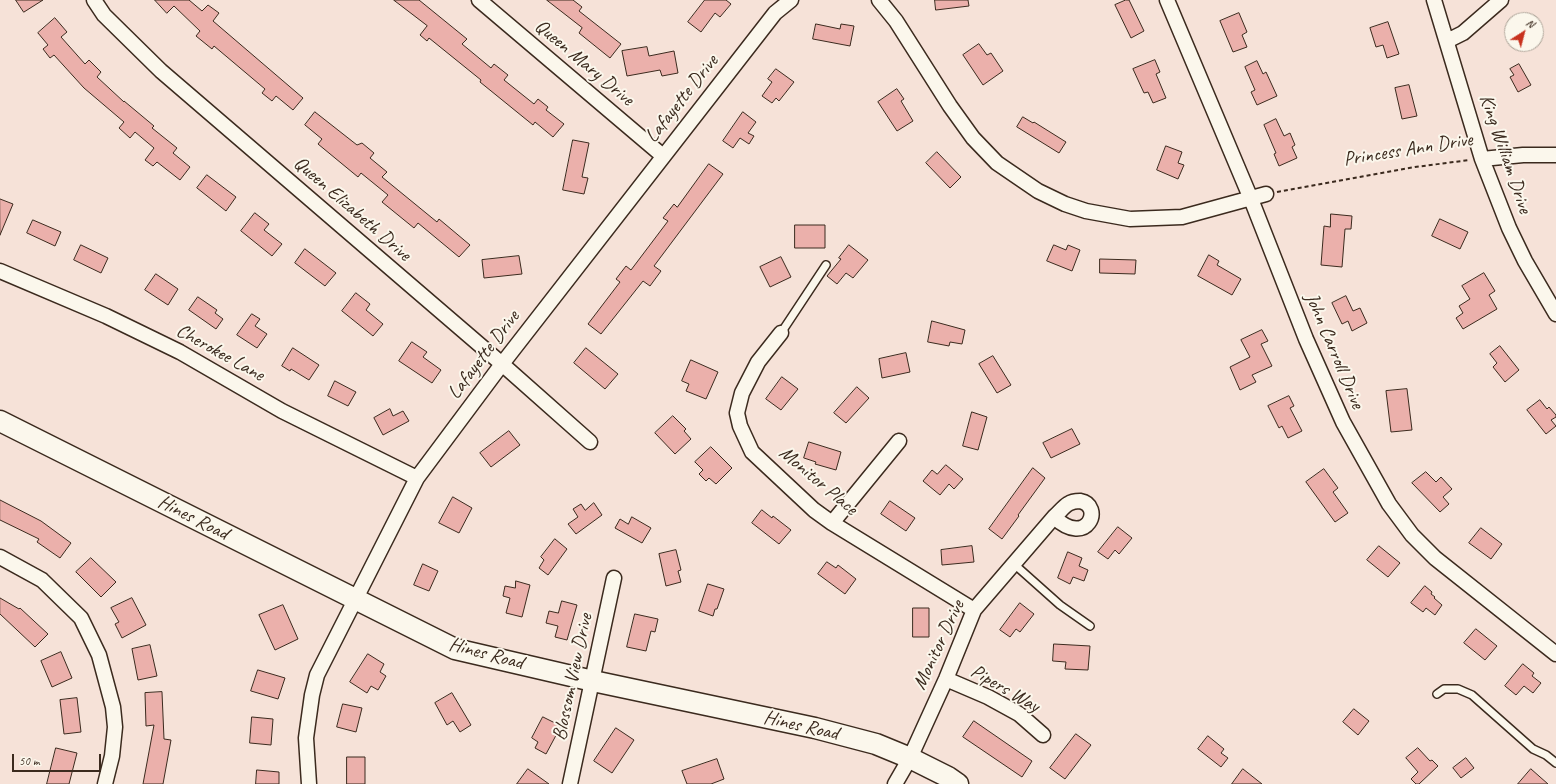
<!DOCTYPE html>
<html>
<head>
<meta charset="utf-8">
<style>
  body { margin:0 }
  #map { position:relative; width:1556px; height:784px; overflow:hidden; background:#f6e2d8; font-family:Caveat,sans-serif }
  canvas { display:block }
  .north { position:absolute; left:1504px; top:12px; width:40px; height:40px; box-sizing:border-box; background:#fbf7ec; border:1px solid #aea59a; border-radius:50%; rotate:36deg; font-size:11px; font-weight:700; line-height:16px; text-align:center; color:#3b2a1e }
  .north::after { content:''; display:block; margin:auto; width:14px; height:18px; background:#c8321e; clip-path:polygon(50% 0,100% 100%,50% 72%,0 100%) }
  .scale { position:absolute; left:12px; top:754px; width:89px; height:18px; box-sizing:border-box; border:2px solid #3b2a1e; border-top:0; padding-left:5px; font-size:12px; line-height:14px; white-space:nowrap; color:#3b2a1e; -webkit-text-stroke:3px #fbf7ec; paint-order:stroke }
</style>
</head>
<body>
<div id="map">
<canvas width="1556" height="784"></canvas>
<div class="north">N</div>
<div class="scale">50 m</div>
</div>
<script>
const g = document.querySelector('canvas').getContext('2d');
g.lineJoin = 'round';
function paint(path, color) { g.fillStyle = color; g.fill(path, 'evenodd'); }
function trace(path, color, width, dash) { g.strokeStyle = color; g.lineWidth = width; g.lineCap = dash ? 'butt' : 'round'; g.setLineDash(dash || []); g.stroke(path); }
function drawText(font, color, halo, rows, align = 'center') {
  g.font = font + ' Caveat,sans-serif'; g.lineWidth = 4; g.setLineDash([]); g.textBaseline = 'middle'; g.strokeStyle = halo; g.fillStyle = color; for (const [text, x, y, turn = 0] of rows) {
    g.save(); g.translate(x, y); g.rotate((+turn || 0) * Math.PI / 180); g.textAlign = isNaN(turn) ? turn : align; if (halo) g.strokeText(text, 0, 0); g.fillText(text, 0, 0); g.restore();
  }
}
const building = new Path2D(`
  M16 0H43L24 12Z
  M155 0H189L202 11 208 5 219 13 213 21 303 98 293 110 276 96 272 101 262 93 265 89 214 46 212 49 196 36 200 31 174 6 167 13Z
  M394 0H419L467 39 462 44 491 68 494 64 508 75 504 80 534 104 538 99 548 107 546 110 564 124 553 137 535 122 533 125 480 82 481 80 429 38 427 41 420 35 427 26Z
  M547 0H573L582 7 579 11 621 44 610 58 579 33 582 28Z
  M705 0H726L731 4 720 17 715 13 701 32 688 22Z
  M935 0H968L969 6 936 10Z
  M1126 0H1129L1144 31 1131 38 1115 5Z
  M1239 13 1247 32 1242 35 1247 47 1233 52 1220 21Z
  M55 18 67 32 61 37 85 64 89 60 101 72 97 77 124 102V101L154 126 152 128 177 148 173 153 190 167 180 180 157 162 153 166 145 160 154 148 135 132 130 138 119 128 124 122 84 88 54 55 50 58 43 49 48 45 38 33Z
  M1388 22 1399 54 1387 58 1383 45 1376 47 1370 28Z
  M816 24 840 29 841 24 854 26 850 46 813 39Z
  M979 44 987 55 991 53 1003 71 983 85 963 55Z
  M647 47 649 56 674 51 678 73 662 76 660 70 627 76 622 51Z
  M1155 60 1160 72 1156 74 1166 98 1153 103 1148 92 1144 93 1133 69Z
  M1257 61 1263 74 1266 72 1277 96 1257 105 1251 92 1255 90 1245 67Z
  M1519 64 1531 85 1518 92 1510 77 1514 75 1510 69Z
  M776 69 794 82 779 101 776 98 772 103 762 96 772 82 768 79Z
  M1409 85 1417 116 1402 119 1395 88Z
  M897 89 904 99 901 101 913 121 897 131 878 102Z
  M315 112 357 145 362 143 374 153 370 158 387 172 382 177 437 222 439 219 470 245 459 257 418 223 414 228 382 202 388 195 361 173 358 177 318 144 322 139 305 125Z
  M743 112 756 122 748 133 754 136 749 144 740 138 733 148 723 141Z
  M1023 117 1033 123 1034 122 1066 142 1059 153 1017 127Z
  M1276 119 1284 136 1290 133 1295 145 1292 147 1297 158 1279 166 1274 154 1276 153 1264 125Z
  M573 140 589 143 582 177 588 178 584 194 563 190Z
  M1166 146 1182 152 1178 163 1184 165 1178 179 1157 170Z
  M937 152 961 177 950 188 926 163Z
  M709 164 723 174 654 266 661 271 650 286 643 281 601 334 588 324 620 282 616 279 626 266 631 270 668 221 663 218 674 204 677 207Z
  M207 175 236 197 226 211 197 188Z
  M0 199 13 204 0 235Z
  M255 213 269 224 264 230 282 244 272 256 241 231Z
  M1331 214 1352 216 1351 229H1345L1342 267 1321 265 1324 226 1330 227Z
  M1440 219 1468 232 1460 249 1432 236Z
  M33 220 61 232 55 246 27 233Z
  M795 225H825V248H795Z
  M81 245 108 258 101 273 74 260Z
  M849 245 868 260 853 278 846 273 837 284 827 276 841 259 839 258Z
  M1054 245 1066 250 1068 245 1080 250 1072 271 1047 261Z
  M305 249 336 273 325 286 295 263Z
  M1209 255 1219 261 1217 265 1241 279 1232 295 1198 276Z
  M519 256 522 274 484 278 482 260Z
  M781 257 791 277 770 287 760 267Z
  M1100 259 1136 260 1135 274 1100 273Z
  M1484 273 1495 291 1489 295 1497 309 1463 329 1456 318 1463 313 1459 306 1470 299 1462 286Z
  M156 274 178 289 168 305 145 290Z
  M356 293 370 304 366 310 383 324 373 336 342 311Z
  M1346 296 1353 311 1360 308 1367 323 1352 331 1348 321 1342 324 1332 303Z
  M198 297 217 310 215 313 223 319 216 329 189 310Z
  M252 314 260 319 255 326 267 334 257 348 237 335Z
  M932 321 965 330 962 344 950 342 949 346 928 342Z
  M1262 330 1268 341 1261 344 1272 366 1252 375 1256 382 1240 390 1230 367 1250 357 1241 340Z
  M412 342 427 352 423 357 441 370 432 383 399 361Z
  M1500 346 1519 370 1505 382 1493 367 1497 363 1490 354Z
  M293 348 319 365 309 380 291 369 290 371 282 366Z
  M586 348 618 374 605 389 574 363Z
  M906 353 910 372 882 378 879 359Z
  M993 356 1011 385 997 393 979 364Z
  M691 360 718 372 706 399 686 391 689 384 682 381Z
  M782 377 798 389 781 410 766 399Z
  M335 381 356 392 348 406 328 396Z
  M857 387 869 398 846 423 834 413Z
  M1407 389 1412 430 1391 432 1386 391Z
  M1289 396 1294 406 1290 408 1302 431 1288 438 1282 426 1279 428 1268 406Z
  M1540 400 1547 409 1549 407 1556 415V417L1551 420 1556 426 1546 434 1527 410Z
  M390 409 393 416 403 411 409 421 383 435 374 418Z
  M972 412 987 417 978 450 963 446Z
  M673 416 686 429 684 431 691 439 675 454 655 433Z
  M1072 429 1080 444 1051 458 1043 443Z
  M509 431 520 445 491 467 480 453Z
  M809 442 841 452 836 470 815 464 816 462 804 458Z
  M711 447 732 468 716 484 709 478 706 481 699 474 703 470 695 462Z
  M946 465 963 479 954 489 949 484 940 495 923 481 932 470 937 474Z
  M1033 468 1045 478 1018 515 1019 516 1002 539 989 529Z
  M1324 469 1338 488 1333 492 1348 513 1335 522 1306 482Z
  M1426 472 1436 482 1441 477 1452 489 1443 497 1449 504 1440 512 1412 483Z
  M453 497 472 508 459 533 439 523Z
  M0 500 41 521 71 543 60 558 37 542 39 539 0 520Z
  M890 501 915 518 906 531 881 514Z
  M594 503 602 515 576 534 568 524 578 517 573 509 581 504 585 510Z
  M762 510 772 518 773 516 791 530 779 544 752 523Z
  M632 517 651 528 642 543 615 528 620 519 628 524Z
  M1118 527 1132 538 1119 554 1115 550 1108 559 1098 552Z
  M1481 528 1502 544 1491 559 1469 543Z
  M555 539 567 549 548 575 539 568 544 560 541 557Z
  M972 546 974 562 942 565 941 550Z
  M1379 546 1400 563 1388 577 1367 560Z
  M676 550 681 570 678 571 681 582 666 586 659 554Z
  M1068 552 1082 558 1079 566 1088 570 1084 581 1073 577 1070 584 1058 578Z
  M91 558 116 582 101 597 76 572Z
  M827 562 836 568 838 565 856 579 845 594 818 574Z
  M423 564 438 571 429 591 414 585Z
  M516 581 530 585 522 617 506 613 510 598 503 596 505 586 515 588Z
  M708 584 724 589 717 609H715L713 616 699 611Z
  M1425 586 1432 592 1431 594 1435 597 1434 598 1442 605 1435 615 1426 608 1423 612 1411 603Z
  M0 598 19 609 20 608 48 634 35 647 0 614Z
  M132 598 146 625 122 638 115 624 119 622 111 608Z
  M562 601 577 605 567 640 555 637 558 626 546 623 549 611 558 613Z
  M1020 603 1034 614 1020 632 1016 629 1010 637 1000 630Z
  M283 605 298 639 275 650 259 615Z
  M913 608H929V637H913Z
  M635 614 658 619 655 632 651 631 646 651 627 647Z
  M1476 629 1497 646 1485 660 1464 643Z
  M1054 644 1090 646 1088 670 1065 669 1066 662 1053 661Z
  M150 645 157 676 138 680 132 649Z
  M61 652 72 678 52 687 41 661Z
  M368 654 384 664 380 672 386 676 378 690 371 686 367 693 350 682Z
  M1523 664 1534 673 1532 676 1541 683 1533 693 1524 686 1516 695 1505 686Z
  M258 670 285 678 278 699 251 691Z
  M162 692 164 739 171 740 163 784H143L154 725 146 726 145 693Z
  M452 693 471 725 460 732 453 721 447 725 435 703Z
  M77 698 81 732 64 734 60 700Z
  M343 704 362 708 356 732 337 727Z
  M1354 709 1369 721 1358 735 1343 722Z
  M252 717 273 719 271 745 250 743Z
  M543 717 561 726 546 754 535 748 538 742 532 738Z
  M974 721 1032 761 1022 777 963 737Z
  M616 728 634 740 612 773 594 761Z
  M1076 734 1091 745 1065 779 1050 768Z
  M1208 736 1224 749 1221 753 1228 758 1221 767 1198 749Z
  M56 748 77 753 69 784H47Z
  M1418 748 1430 761 1432 760 1438 766 1419 784H1416L1411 779 1418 772 1406 758Z
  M347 757H365V784H347Z
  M1466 758 1474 768 1461 778 1453 768Z
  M717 759 724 779 711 784H687L682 771Z
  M528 769 549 784H517Z
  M1243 769 1262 784H1232Z
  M1531 769 1548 784H1518Z
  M257 770 279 772V784H256Z`);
paint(building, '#ebb0ab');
trace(building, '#3b2a1e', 1);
const lane = new Path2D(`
  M781 333 826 265
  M1014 564 1060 605 1090 626
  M1437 694 1444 689H1458L1472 695 1533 749 1546 755 1556 763`);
const street = new Path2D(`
  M94 0 104 15 161 71 502 364 590 442
  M479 0 663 156
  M879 0 896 21 950 106 973 138 997 163 1038 191 1065 204 1086 211 1130 219 1182 217 1266 194
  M1167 0 1251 199 1306 339 1343 422 1389 504 1412 535 1435 558 1556 654
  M1434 0 1482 159 1509 228 1525 261 1556 314
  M1447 41 1463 33 1501 0
  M1482 159 1523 155H1556
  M0 271 106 316 180 352 282 411 417 478
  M781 333 758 362 742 393 737 413 740 426 752 452 814 510 832 523 974 610
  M832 523 899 441
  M0 557 42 580 81 618 99 655 113 707 115 727 112 756 105 784
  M946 679 988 697 1019 714 1043 735
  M309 784 306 738 312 695 317 675 417 478 502 364 775 13 791 0
  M570 784 614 578
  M895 784 910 758 946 679 974 610 1054 517C1059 513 1063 507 1068 504 1071 502 1076 501 1080 501 1104 505 1088 549 1054 517`);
const secondary = new Path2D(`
  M0 421 455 649 593 681 815 728 876 744 910 758 948 777 958 784`);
trace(lane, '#3b2a1e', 10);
trace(street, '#3b2a1e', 17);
trace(secondary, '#3b2a1e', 23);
trace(new Path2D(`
  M1277 192 1415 167 1470 160`), '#3b2a1e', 2, [4, 3]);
trace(lane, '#fbf7ec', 7);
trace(street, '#fbf7ec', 14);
trace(secondary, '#fbf7ec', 20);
drawText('20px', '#3b2a1e', '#fbf7ec', [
  ["Queen Mary Drive",584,63,40],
  ["Lafayette Drive",682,99,-52],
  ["Princess Ann Drive",1408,150,-9],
  ["King William Drive",1505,154,71],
  ["Queen Elizabeth Drive",352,209,41],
  ["John Carroll Drive",1334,351,67],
  ["Cherokee Lane",220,353,29],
  ["Lafayette Drive",484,355,-53],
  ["Monitor Place",818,481,40],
  ["Hines Road",193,518,27],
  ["Monitor Drive",939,645,-65],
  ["Hines Road",486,654,15],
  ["Blossom View Drive",573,677,-78],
  ["Pipers Way",1005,689,30],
  ["Hines Road",801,726,13]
]);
</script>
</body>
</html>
